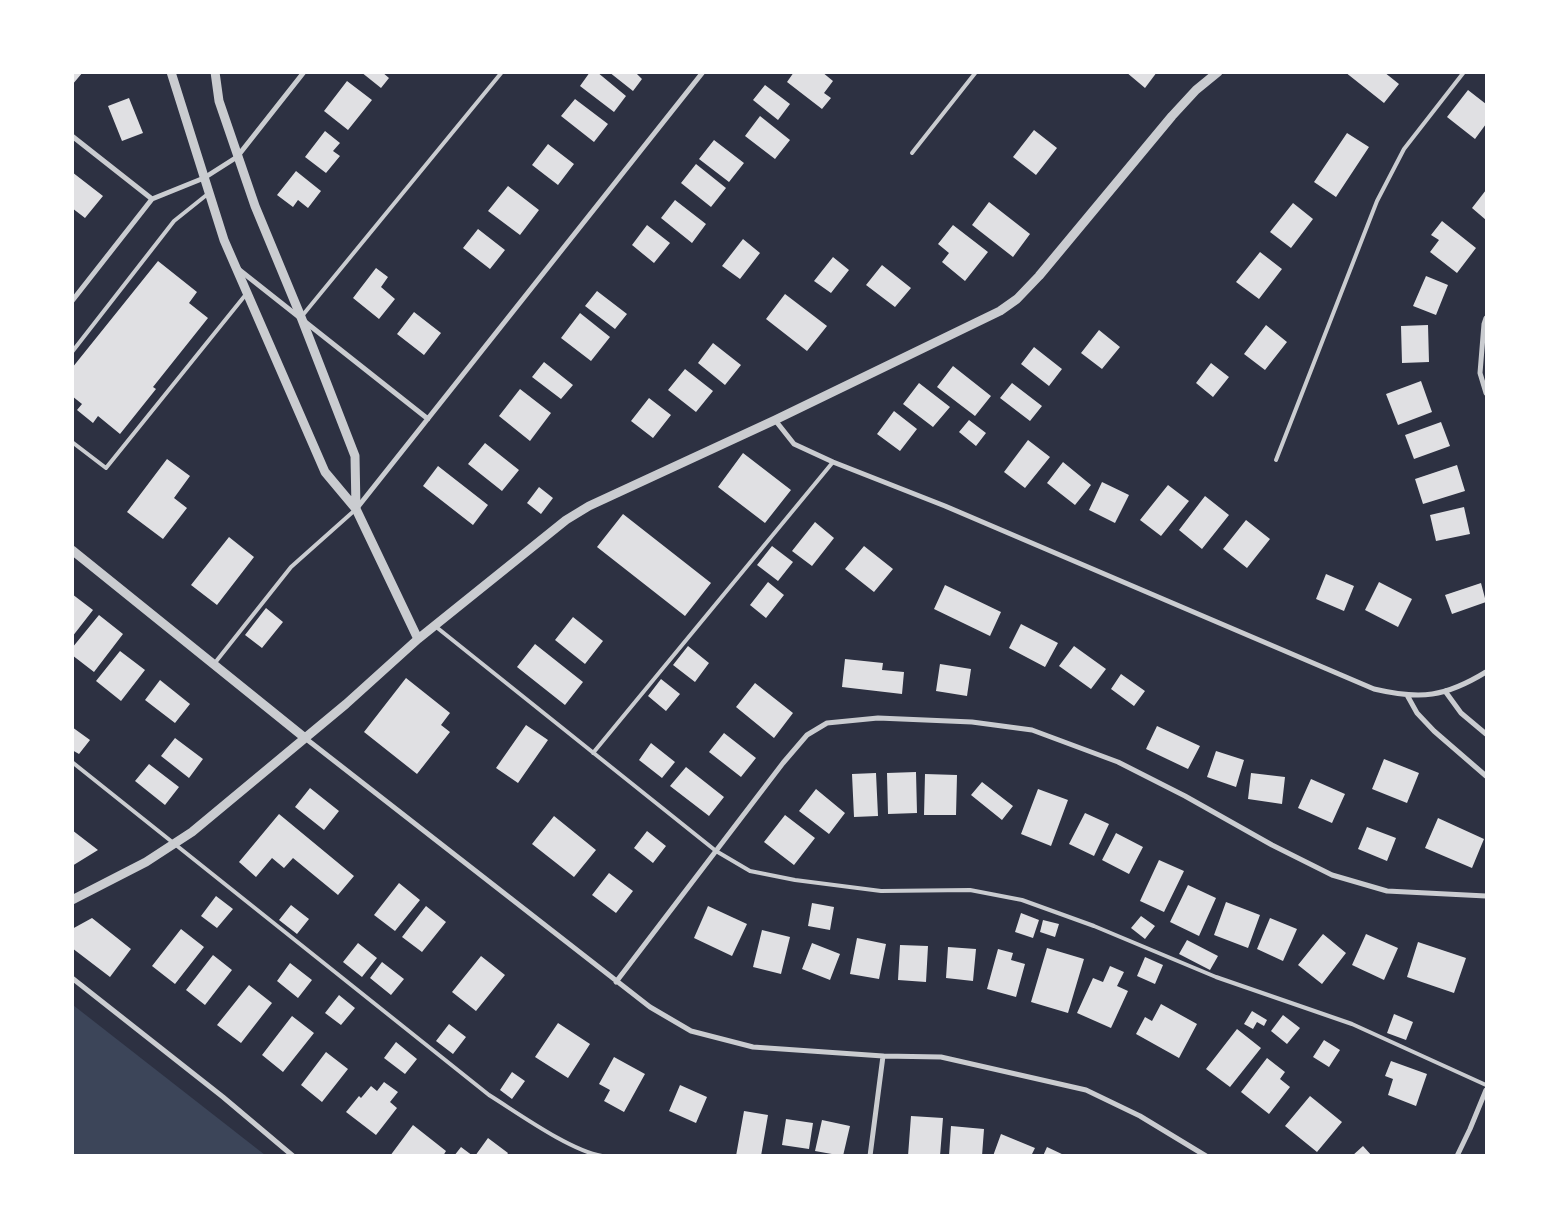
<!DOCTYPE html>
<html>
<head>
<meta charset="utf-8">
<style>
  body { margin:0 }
  #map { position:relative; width:1559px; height:1228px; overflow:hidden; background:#2d3142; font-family:Figtree,sans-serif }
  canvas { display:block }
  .frame { position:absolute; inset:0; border:74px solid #fff; pointer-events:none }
</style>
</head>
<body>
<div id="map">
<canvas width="1559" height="1228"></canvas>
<div class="frame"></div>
</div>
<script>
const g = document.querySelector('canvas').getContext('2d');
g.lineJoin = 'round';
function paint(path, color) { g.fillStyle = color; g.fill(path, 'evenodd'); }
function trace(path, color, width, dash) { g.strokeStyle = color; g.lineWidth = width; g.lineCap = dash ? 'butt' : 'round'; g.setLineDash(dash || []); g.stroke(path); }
paint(new Path2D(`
  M73 1005 265 1155H73Z`), '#3c4559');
paint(new Path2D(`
  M72 72H83L72 85Z
  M361 72H382L389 78 381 88Z
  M590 72H597L626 96 614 112 580 86Z
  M609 72H635L642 79 633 91Z
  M794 72H822L833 81 824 93 831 98 822 109 787 82Z
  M1126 72H1157L1145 88Z
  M1345 72H1384L1399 84 1384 103Z
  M347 81 372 100 348 130 324 111Z
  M765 85 790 104 778 120 753 100Z
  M1468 90 1486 104V124L1475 139 1447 117Z
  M129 98 143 133 122 141 108 106Z
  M575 99 608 124 594 142 561 116Z
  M760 116 790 140 775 159 745 136Z
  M1034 130 1057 148 1036 175 1013 157Z
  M325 131 340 143 333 151 340 156 326 173 305 157Z
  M1347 133 1369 147 1336 197 1314 182Z
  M714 140 744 163 729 182 699 159Z
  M548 144 574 164 558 185 532 165Z
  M696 164 726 188 711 207 681 183Z
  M296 171 321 191 308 208 298 200 293 207 277 195Z
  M72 172 103 196 85 218 72 208Z
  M508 186 539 210 520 235 488 211Z
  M1486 190V220L1472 208Z
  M675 200 706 224 692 243 661 218Z
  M989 202 1030 234 1013 257 972 225Z
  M1293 203 1313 219 1291 248 1270 232Z
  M1442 221 1476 248 1457 273 1430 252 1439 240 1431 235Z
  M647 225 670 243 654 263 632 245Z
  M953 225 988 252 965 281 942 262 949 253 938 244Z
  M478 229 505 250 490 269 463 248Z
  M743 239 760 253 740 279 722 266Z
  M1260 252 1282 269 1259 299 1236 282Z
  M833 257 849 270 831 293 814 281Z
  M158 261 197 292 189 303 208 318 153 387 156 389 120 434 98 416 93 423 77 410 82 404 72 396V368Z
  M882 265 911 288 895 307 866 285Z
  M376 268 388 277 381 287 395 299 379 319 353 298Z
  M1426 276 1448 285 1436 315 1413 306Z
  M597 291 627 314 615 329 585 306Z
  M785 294 827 326 807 351 766 319Z
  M414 312 441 333 424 355 397 334Z
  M580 313 610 337 591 361 561 338Z
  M1266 325 1287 342 1265 370 1244 354Z
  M1428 325 1429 362 1402 363 1401 326Z
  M1099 330 1120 347 1102 369 1081 353Z
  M713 343 741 365 725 385 698 363Z
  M1034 347 1062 369 1049 386 1021 364Z
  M544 362 573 385 561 399 532 377Z
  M1211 363 1229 377 1213 397 1196 383Z
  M953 366 991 396 975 416 937 387Z
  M685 369 713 391 696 412 668 390Z
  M1421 381 1432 412 1398 425 1386 394Z
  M919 383 950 407 933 427 903 404Z
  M1012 383 1042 406 1030 421 1000 398Z
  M520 389 551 413 530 441 499 416Z
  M649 398 671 415 653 438 631 421Z
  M894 411 917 429 900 451 877 434Z
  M969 420 986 433 976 446 959 432Z
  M1441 422 1450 446 1414 459 1405 435Z
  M1028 440 1050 457 1025 488 1004 472Z
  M485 443 519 470 502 491 468 464Z
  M743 453 791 490 765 523 718 487Z
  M167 459 190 476 174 498 187 508 163 539 127 512Z
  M1063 462 1091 485 1075 505 1047 483Z
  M1457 465 1465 491 1423 504 1415 479Z
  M438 466 488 505 473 525 423 486Z
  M1102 482 1129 495 1115 523 1089 510Z
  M1168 485 1189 501 1161 536 1140 520Z
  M539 487 553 498 541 514 527 503Z
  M1205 496 1229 515 1202 549 1179 530Z
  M1464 507 1470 534 1436 541 1430 515Z
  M623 514 711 583 685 616 597 547Z
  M1246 520 1270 539 1247 568 1223 549Z
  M815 522 834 538 812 566 792 551Z
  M229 537 254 557 217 605 191 585Z
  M772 546 793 562 778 581 757 565Z
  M864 546 893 569 874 592 845 569Z
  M1326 574 1354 586 1344 611 1316 599Z
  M768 582 784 595 766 618 750 605Z
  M1379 582 1412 599 1398 627 1365 610Z
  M1481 583 1486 602 1452 614 1445 595Z
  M945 585 1001 612 990 636 934 609Z
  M72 594 93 610 72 637Z
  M266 608 283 622 262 648 245 635Z
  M99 615 123 634 94 672 72 655V648Z
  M573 617 603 641 585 664 555 640Z
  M1021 624 1058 643 1045 667 1009 648Z
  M535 644 583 682 565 705 517 667Z
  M688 646 709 663 695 682 673 665Z
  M1074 646 1106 669 1091 689 1059 666Z
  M120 651 145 670 121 701 96 681Z
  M845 659 883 663 882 670 904 672 902 694 842 687Z
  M940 664 971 669 967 696 936 691Z
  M1121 674 1145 691 1134 706 1111 689Z
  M406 678 450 713 441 725 450 732 417 774 364 732Z
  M661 679 680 694 666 711 648 696Z
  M160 680 190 704 175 723 145 700Z
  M755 683 793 713 774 738 736 707Z
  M526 725 548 740 518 783 496 768Z
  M1157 726 1200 746 1188 769 1146 749Z
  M72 727 90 740 79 754 72 750Z
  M724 733 756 758 741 777 709 752Z
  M175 738 203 759 189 778 161 756Z
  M651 743 675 762 662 778 639 760Z
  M1216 751 1244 760 1236 787 1207 777Z
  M1384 759 1419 773 1407 803 1372 789Z
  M149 764 179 787 165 805 135 781Z
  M686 767 724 797 709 816 670 786Z
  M916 772 917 813 888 814 887 773Z
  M876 773 878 816 854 817 852 774Z
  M1251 773 1285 777 1282 804 1248 799Z
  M925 774 957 775 956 815H924Z
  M1311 779 1345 794 1332 823 1298 808Z
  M982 782 1013 806 1002 820 971 795Z
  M310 788 339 811 324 830 295 807Z
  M816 789 845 813 829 834 799 811Z
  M1038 789 1068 800 1051 846 1021 834Z
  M1085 813 1109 824 1094 856 1069 844Z
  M279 814 354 876 338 895 293 858 284 868 272 858 256 877 239 862Z
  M785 815 815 838 794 865 764 842Z
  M554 816 596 850 574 877 532 844Z
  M1438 818 1484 839 1472 868 1425 848Z
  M1367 827 1396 838 1387 861 1358 849Z
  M72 830 98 850 72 866Z
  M647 831 666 846 653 863 634 848Z
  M1116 833 1143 847 1129 874 1102 860Z
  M1159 860 1184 871 1164 912 1140 901Z
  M609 873 633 891 616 913 592 895Z
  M399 883 420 900 395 931 374 915Z
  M1188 885 1216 898 1199 936 1170 922Z
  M216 896 233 909 217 928 201 916Z
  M1226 902 1260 915 1248 948 1214 935Z
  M812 903 834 907 830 930 808 926Z
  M291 905 309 919 297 934 279 920Z
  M426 906 446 922 422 952 402 937Z
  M708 906 747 924 732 956 694 938Z
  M1021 913 1039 920 1033 938 1015 932Z
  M1141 916 1155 926 1145 939 1131 928Z
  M92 918 131 949 110 977 72 948V929Z
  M1270 918 1297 929 1283 961 1257 949Z
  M1043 920 1059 924 1055 937 1040 932Z
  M181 929 204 947 175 984 152 966Z
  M762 930 790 937 781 974 753 967Z
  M1323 934 1346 953 1322 984 1298 965Z
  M1366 934 1398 948 1384 980 1352 965Z
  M857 938 886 944 879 979 850 974Z
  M1187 940 1218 956 1210 970 1179 954Z
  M1418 942 1466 958 1454 993 1407 977Z
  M358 943 377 958 362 977 343 962Z
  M812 943 840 954 830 980 802 969Z
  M900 945 928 946 926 982 898 980Z
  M948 947 976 949 973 981 946 978Z
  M1047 948 1084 959 1068 1013 1031 1002Z
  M998 949 1013 953 1011 960 1025 964 1016 997 987 989Z
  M213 955 232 970 205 1005 186 990Z
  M481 956 505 975 476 1011 452 992Z
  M1145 957 1163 965 1155 984 1137 976Z
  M382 962 404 979 391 995 370 978Z
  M290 963 312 980 298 998 277 981Z
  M1110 966 1124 972 1117 986 1128 991 1111 1028 1077 1013 1093 978 1103 982Z
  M249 985 272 1003 241 1043 217 1025Z
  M339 995 355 1008 341 1025 325 1013Z
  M1161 1004 1197 1024 1179 1058 1136 1034 1145 1017 1152 1021Z
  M1252 1011 1267 1020 1264 1026 1257 1022 1253 1029 1244 1024Z
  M1394 1014 1413 1022 1406 1040 1387 1033Z
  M1283 1015 1300 1028 1287 1044 1271 1031Z
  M292 1016 314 1033 283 1072 262 1055Z
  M558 1023 590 1044 568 1078 535 1057Z
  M449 1024 466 1037 453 1054 436 1041Z
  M1237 1029 1261 1048 1230 1087 1206 1069Z
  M1324 1040 1340 1050 1329 1067 1313 1057Z
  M396 1042 417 1059 405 1074 384 1058Z
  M326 1052 348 1069 322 1102 301 1085Z
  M614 1057 645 1074 624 1112 604 1101 610 1090 599 1084Z
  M1267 1058 1285 1072 1280 1079 1290 1087 1269 1114 1241 1092Z
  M1391 1061 1427 1074 1416 1106 1388 1095 1393 1079 1385 1076Z
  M512 1072 525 1081 512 1099 500 1090Z
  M384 1082 398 1092 390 1102 397 1108 376 1135 346 1112 359 1096 361 1098 371 1086 377 1091Z
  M680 1085 707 1097 696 1123 669 1111Z
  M1310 1096 1342 1122 1317 1152 1285 1126Z
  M744 1111 768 1115 761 1156H736Z
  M911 1116 943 1118 940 1156H908Z
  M786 1119 813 1123 809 1149 782 1145Z
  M822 1120 850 1126 843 1156 815 1151Z
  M413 1125 446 1151 443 1156H390Z
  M951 1126 984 1129 982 1156H949Z
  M1001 1134 1035 1148 1031 1156H993Z
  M488 1138 508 1153 506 1156H475Z
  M1363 1146 1372 1156H1352Z
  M461 1147 473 1156H454Z
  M1047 1147 1066 1156H1043Z`), '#e0e0e3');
trace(new Path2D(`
  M912 153 976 72
  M302 316 502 72
  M72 352 174 221 209 193
  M72 442 106 468 247 293
  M1276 460 1377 201 1404 149 1464 72
  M435 626 716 851 750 871 795 880 881 891 970 890 1022 900 1094 926 1216 977 1352 1024 1486 1085
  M214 664 291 567 355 510
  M593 753 833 462
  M72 762 489 1095C518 1113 569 1150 602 1156`), '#caccd0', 4);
trace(new Path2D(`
  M72 136 152 199
  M237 268 428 419
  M72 301 152 199 204 178 237 157 304 72
  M1486 318 1484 324 1480 373 1486 393
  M775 420 794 444 833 462 945 506 1374 689C1421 700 1445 697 1486 672
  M357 508 703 72
  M1445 691 1461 713 1486 734
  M1407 695 1417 713 1434 731 1486 776
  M305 738 650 1007 691 1031 753 1047 883 1056 941 1057 1086 1090 1140 1116 1206 1156
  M72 978 223 1097 293 1156
  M616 982 783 763 807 735 827 723 878 718 972 722 1032 730 1118 762 1185 796 1272 845 1332 875 1387 891 1486 896
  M870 1156 883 1056
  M1457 1156 1470 1129 1486 1090`), '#caccd0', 5);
trace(new Path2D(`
  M171 72 224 240 325 472 356 509 418 639
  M215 72 219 101 255 206 301 317 355 456 356 509
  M72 550 305 738
  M72 900 146 862 192 832 346 704 418 639 566 520 589 506 775 420 1000 311 1017 299 1039 276 1172 116 1196 90 1218 72`), '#caccd0', 9);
</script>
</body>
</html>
